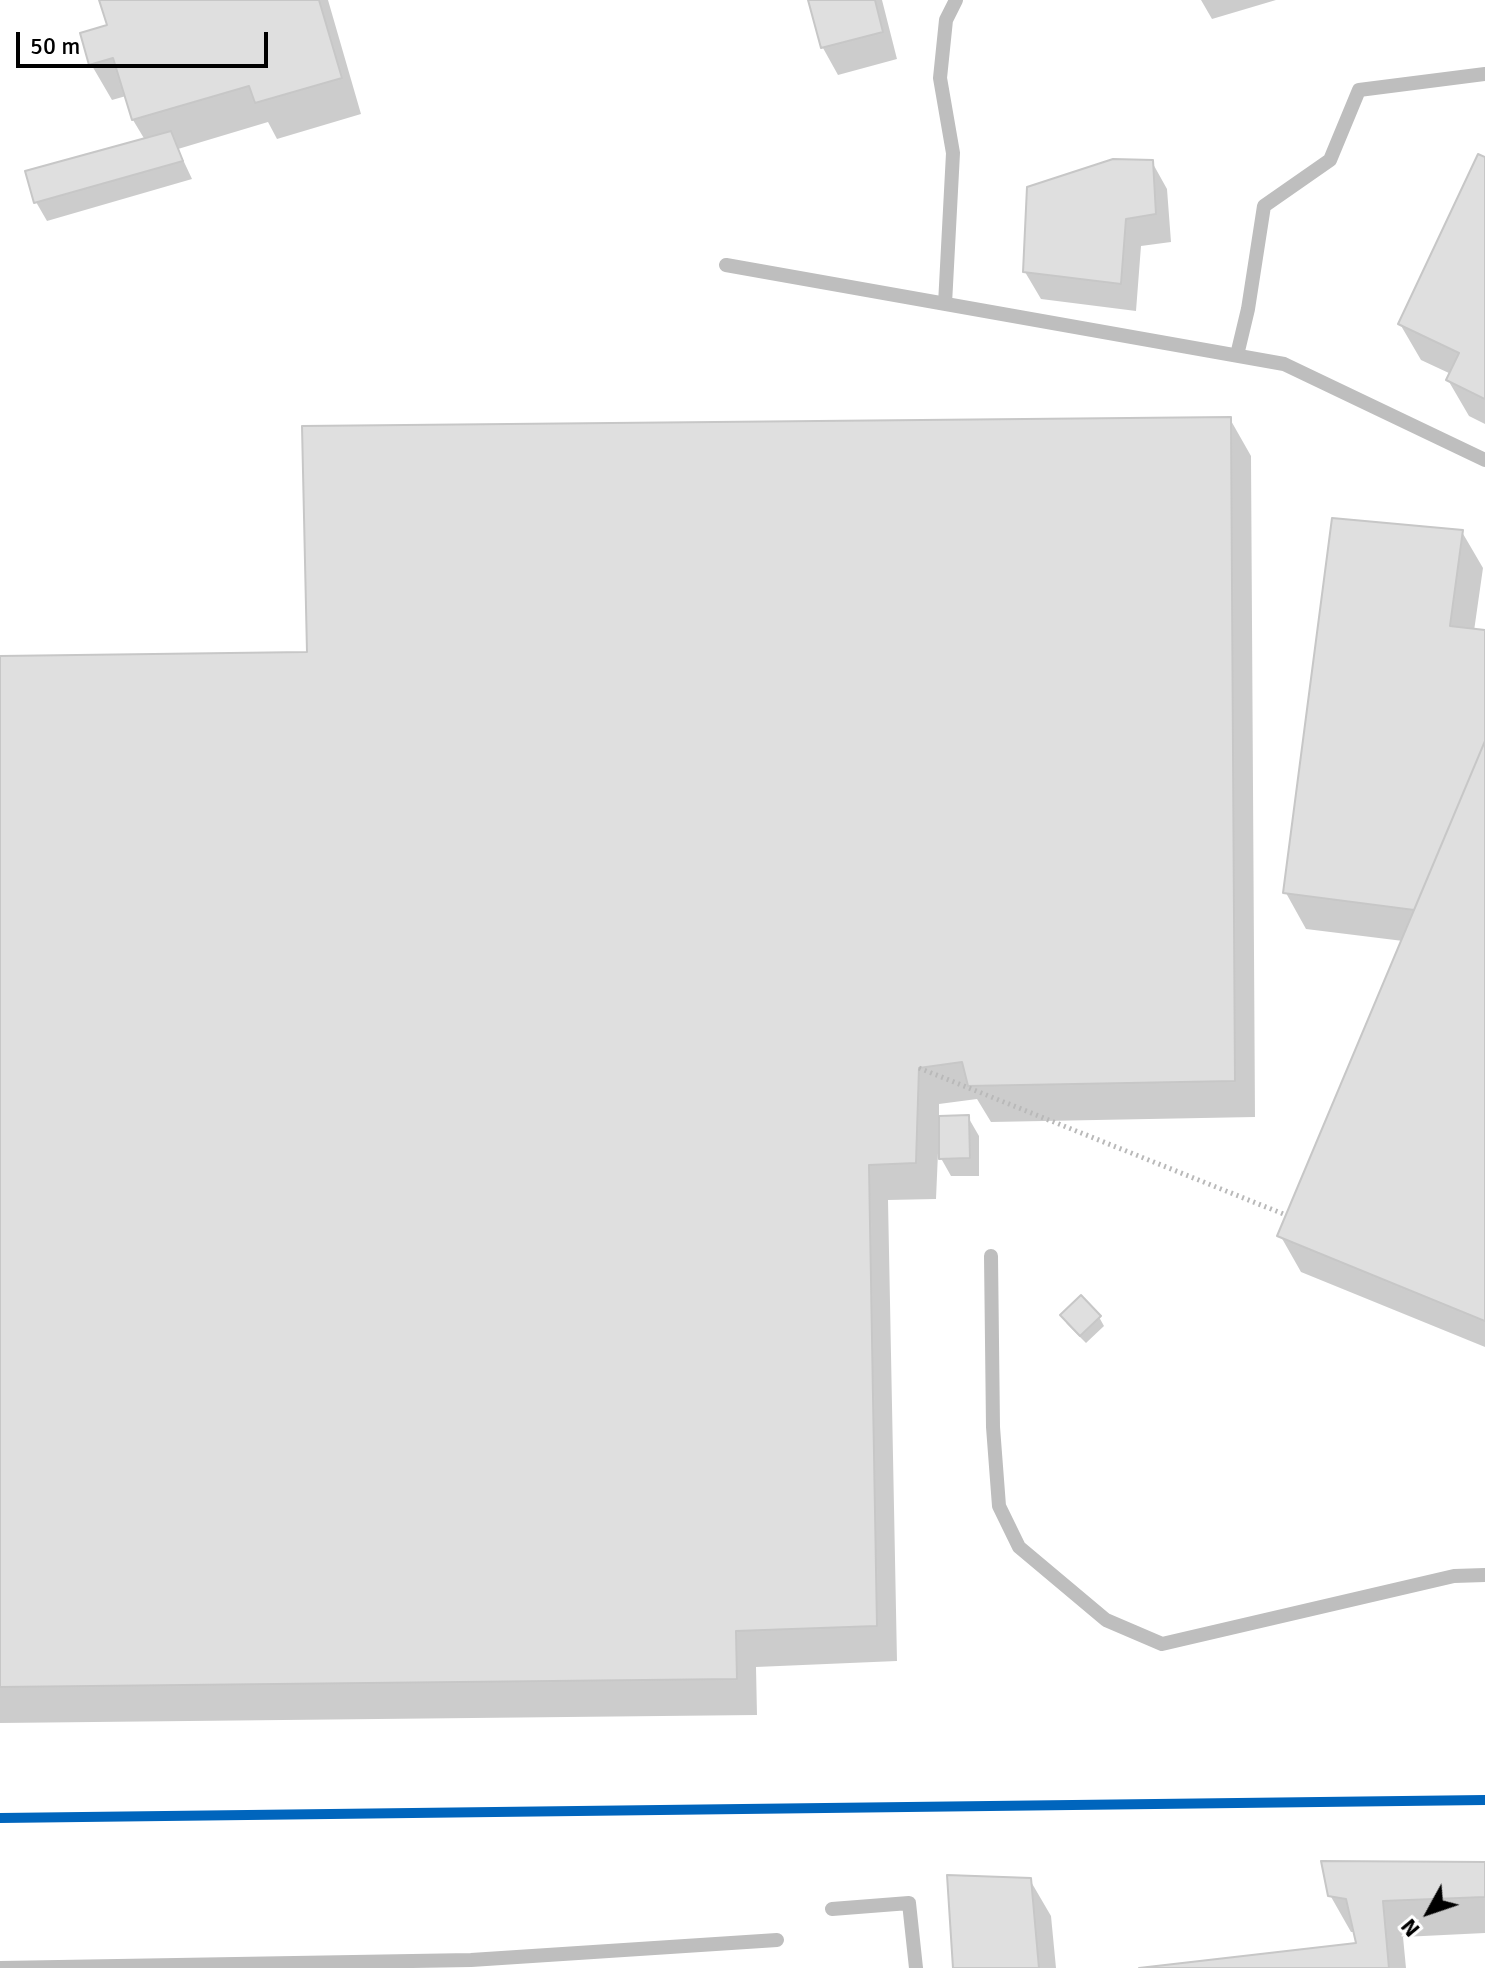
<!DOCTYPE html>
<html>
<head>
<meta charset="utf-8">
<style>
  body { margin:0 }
  #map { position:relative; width:1485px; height:1968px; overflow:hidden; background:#fff; font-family:Signika,sans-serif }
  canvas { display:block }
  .north { position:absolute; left:1389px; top:1872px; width:80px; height:80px; -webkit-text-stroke:6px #fff; paint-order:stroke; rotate:230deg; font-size:22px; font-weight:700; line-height:32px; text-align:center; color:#000 }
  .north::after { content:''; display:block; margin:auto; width:28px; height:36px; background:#000; clip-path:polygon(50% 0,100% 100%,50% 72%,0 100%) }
  .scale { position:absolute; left:16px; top:32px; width:252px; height:36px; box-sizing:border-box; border:4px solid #000; border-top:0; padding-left:10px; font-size:24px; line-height:28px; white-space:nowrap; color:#000; -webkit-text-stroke:6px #fff; paint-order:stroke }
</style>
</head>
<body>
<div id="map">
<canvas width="1485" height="1968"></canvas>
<div class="north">N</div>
<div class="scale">50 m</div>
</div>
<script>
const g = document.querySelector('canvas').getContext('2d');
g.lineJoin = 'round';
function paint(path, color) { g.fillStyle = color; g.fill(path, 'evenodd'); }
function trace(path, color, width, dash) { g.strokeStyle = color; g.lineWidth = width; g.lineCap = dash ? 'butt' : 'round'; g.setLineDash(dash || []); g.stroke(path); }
paint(new Path2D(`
  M102 0H328L361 114 277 139 268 122 178 149 192 179 47 221 36 202 28 172 145 140 133 120 126 96 112 100 91 64 109 26Z
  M810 0H882L897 59 838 75 823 48Z
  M1201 0H1276L1212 19Z
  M1485 160V424L1469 416 1448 380 1451 374 1421 360 1400 324Z
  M1152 162 1167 189 1171 242 1141 246 1136 311 1041 299 1025 272Z
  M1230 419 1251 456 1255 1117 991 1122 977 1099 939 1104V1118L968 1117 979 1136V1176H951L938 1153 936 1199 888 1200 897 1661 756 1667 757 1715 0 1723V658L309 654Z
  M1462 532 1483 568 1474 631 1485 632V1347L1301 1272 1280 1235 1403 941 1306 929 1286 893Z
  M1062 1316 1099 1317 1104 1326 1086 1343 1067 1324Z
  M1485 1864V1933L1403 1937 1406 1968H1156L1358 1945 1355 1932H1351L1330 1895Z
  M1030 1880 1051 1916 1056 1968H955Z`), '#0003');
const building = new Path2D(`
  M99 0H319L342 78 255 103 249 86 132 120 113 58 89 65 80 33 107 25Z
  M808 0H875L883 32 821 48Z
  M171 131 183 161 34 203 25 171Z
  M1478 154 1485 157V399L1446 380 1459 353 1398 324Z
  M1113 159 1153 160 1156 214 1126 219 1121 284 1023 272 1027 187Z
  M1231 417 1235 1081 968 1086 962 1062 919 1068 916 1163 869 1165 877 1626 736 1631 737 1679 0 1687V656L307 652 302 426Z
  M1332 518 1463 530 1450 626 1485 630V741L1414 910 1283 893Z
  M1485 741V1321L1277 1236Z
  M969 1115 970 1158 939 1159V1116Z
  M1081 1295 1101 1316 1080 1336 1060 1315Z
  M1321 1861 1485 1862V1897L1383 1901 1389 1968H1139L1356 1943 1346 1899 1328 1896Z
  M947 1875 1031 1878 1039 1968H953Z`);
paint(building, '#dfdfdf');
trace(building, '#c7c7c7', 2);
trace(new Path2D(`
  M919 1068 1286 1215`), '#b9b9b9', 5, [2, 4]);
trace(new Path2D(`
  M726 265 1284 364 1485 460
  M945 304 953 153 940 78 946 20 956 0
  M1237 355 1248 309 1264 206 1330 160 1359 90 1485 74
  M991 1256 993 1427 999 1506 1019 1547 1106 1620 1162 1644 1454 1576 1485 1575
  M832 1909 909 1903 916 1968
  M0 1968 471 1960 777 1940`), '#bebebe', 14);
trace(new Path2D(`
  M0 1818 1485 1800`), '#0065bd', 10);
</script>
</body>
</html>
